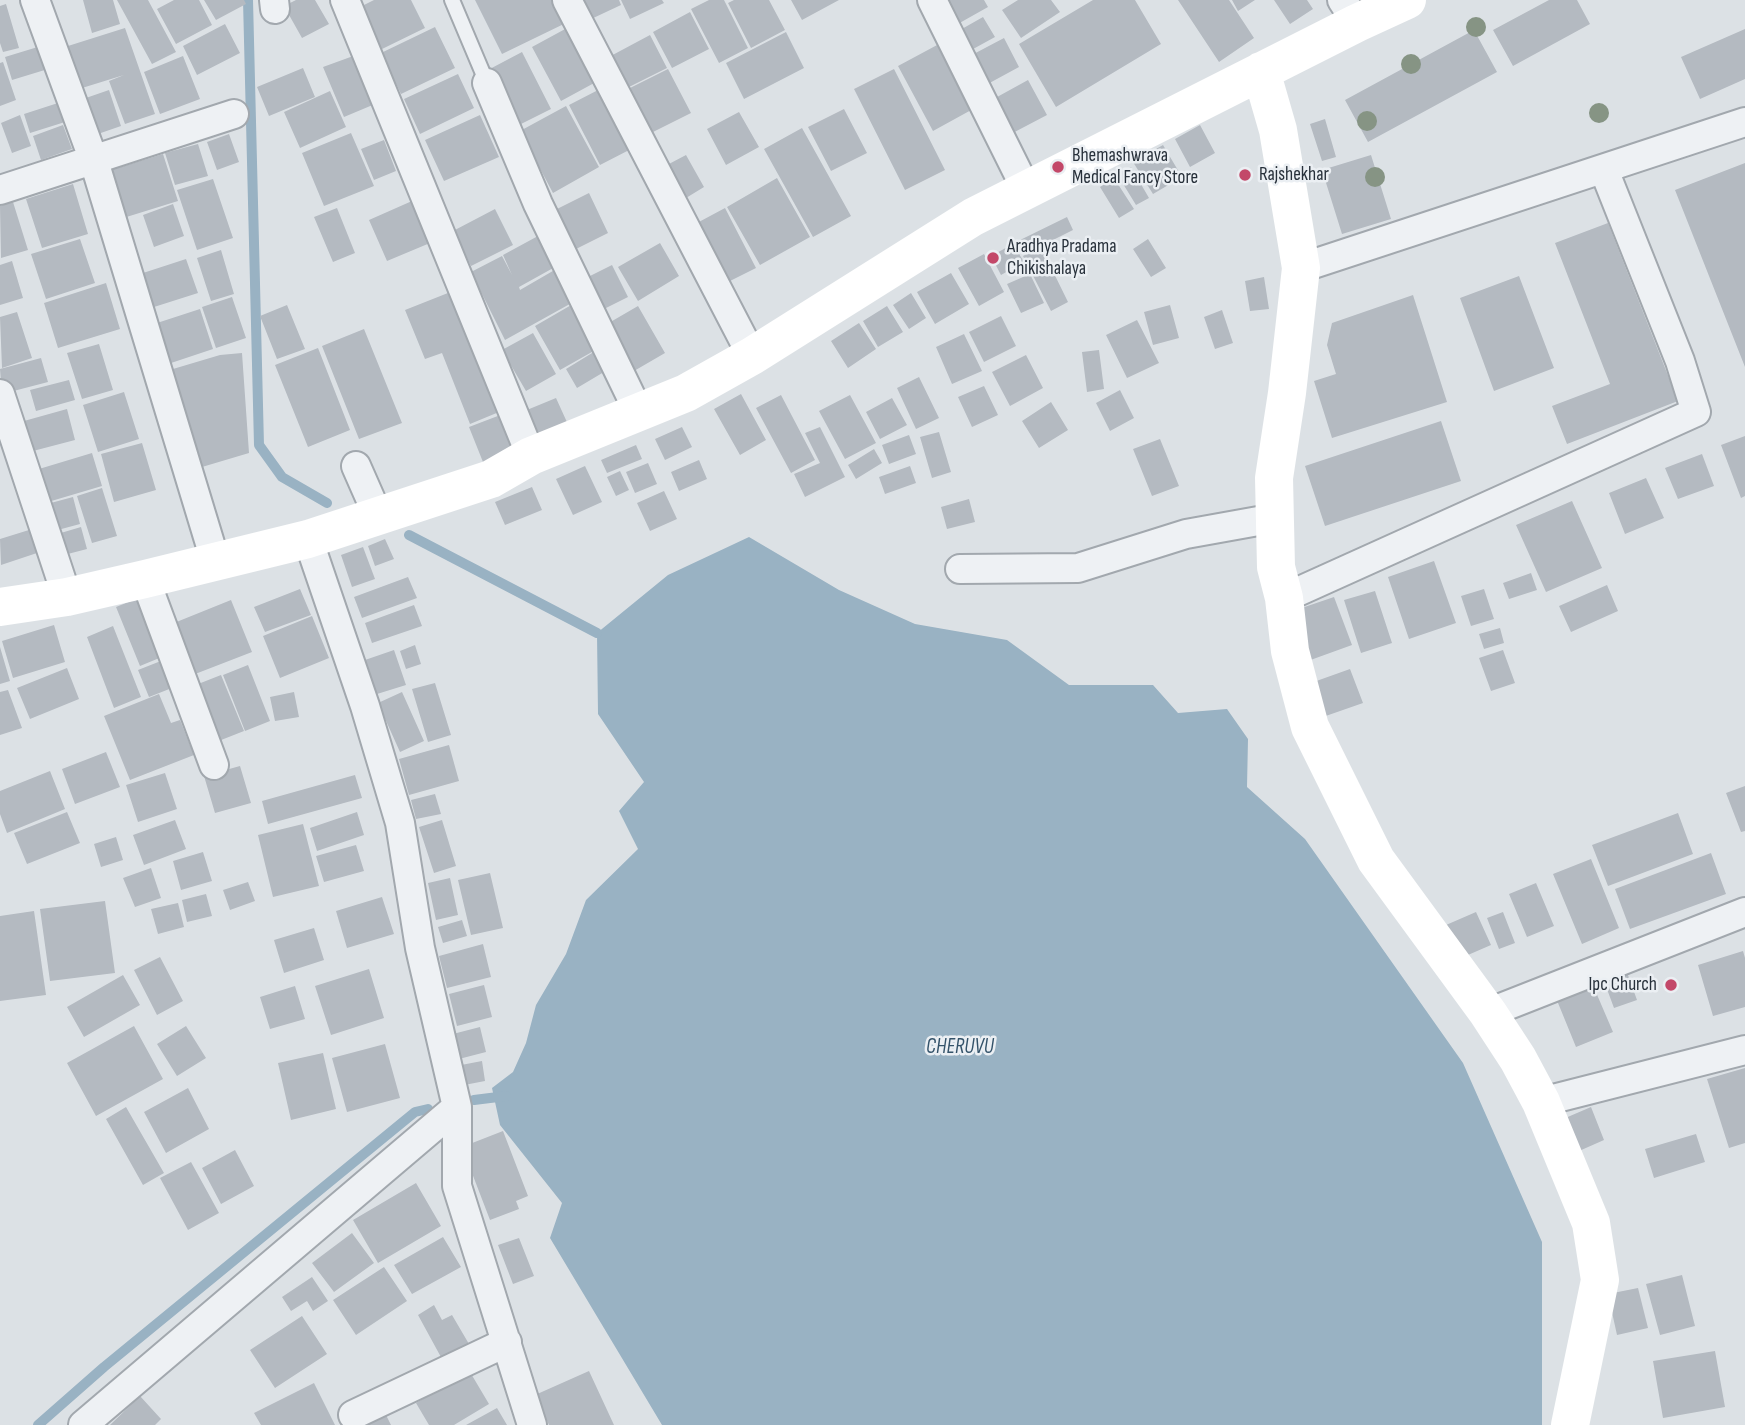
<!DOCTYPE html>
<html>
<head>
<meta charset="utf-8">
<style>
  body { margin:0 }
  canvas { display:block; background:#dce1e5 }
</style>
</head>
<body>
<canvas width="1745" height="1425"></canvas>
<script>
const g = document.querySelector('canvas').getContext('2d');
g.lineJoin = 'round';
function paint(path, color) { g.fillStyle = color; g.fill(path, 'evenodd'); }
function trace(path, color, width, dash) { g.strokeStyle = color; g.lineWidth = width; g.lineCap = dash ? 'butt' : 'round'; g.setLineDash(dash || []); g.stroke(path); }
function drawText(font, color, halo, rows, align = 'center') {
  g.font = font + ' "Sofia Sans Condensed",sans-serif'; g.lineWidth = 5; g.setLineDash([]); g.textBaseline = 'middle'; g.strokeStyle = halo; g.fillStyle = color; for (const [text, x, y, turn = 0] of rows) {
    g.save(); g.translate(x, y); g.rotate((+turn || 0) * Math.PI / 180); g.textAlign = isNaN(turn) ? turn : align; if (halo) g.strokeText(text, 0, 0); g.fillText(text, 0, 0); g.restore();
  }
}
paint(new Path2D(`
  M749 537 839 590 915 624 1007 640 1069 685H1153L1178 713 1227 709 1248 739 1247 787 1305 839 1463 1063 1542 1242V1425H662L550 1238 562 1203 500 1125 492 1088 513 1072 526 1043 536 1005 566 954 586 900 638 849 619 811 644 782 598 714 597 633 668 575Z`), '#99b2c3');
trace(new Path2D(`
  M248 0 259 445 282 477 327 503
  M409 535 597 633
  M474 1100 506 1096
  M38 1425 104 1367 415 1112 428 1109`), '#99b2c3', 10);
paint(new Path2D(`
  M83 0H113L120 24 92 33Z
  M117 0H148L176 52 152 64Z
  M174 0H199L212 25 176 44 157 9Z
  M204 0H244L246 4 216 20Z
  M296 0H315L329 24 302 38 284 6Z
  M374 0H411L425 28 380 50 358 8Z
  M475 0H560L570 21 502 54Z
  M580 0H619L621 5 589 20Z
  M621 0H662L664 3 630 19Z
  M709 0H724L748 48 719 63 691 9Z
  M734 0H769L785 30 751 48 728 3Z
  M791 0H839L802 20Z
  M941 0H984L988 7 956 25Z
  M1018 0H1051L1060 12 1021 38 1002 10Z
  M1093 0H1135L1161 44 1056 107 1019 44Z
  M1178 0H1229L1254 38 1219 62Z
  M1232 0H1255L1238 11Z
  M1274 0H1307L1313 9 1290 24Z
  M1549 0H1577L1590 24 1513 66 1493 30Z
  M6 4 19 48 3 52 0 43V6Z
  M690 12 709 49 672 68 653 32Z
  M983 17 995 37 964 54 953 34Z
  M225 24 240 53 197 75 183 46Z
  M435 27 455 68 401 94 381 53Z
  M125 28 155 114 125 124 109 81 124 75 82 88 68 46Z
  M567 28 596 82 561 101 532 47Z
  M1745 29V79L1700 99 1681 57Z
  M1474 30 1497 72 1368 142 1345 100Z
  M786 32 804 68 744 99 726 63Z
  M650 35 667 68 623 90 607 58Z
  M1004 38 1019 67 984 86 968 57Z
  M939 44 973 109 933 131 898 66Z
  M41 46 48 69 12 80 5 57Z
  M522 52 551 109 515 127 486 71Z
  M356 55 375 104 344 117 323 67Z
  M183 56 200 99 160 114 144 72Z
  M3 62 16 100 0 106V63Z
  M303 68 315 97 269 116 257 87Z
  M668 69 691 113 645 136 622 92Z
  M894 69 945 170 905 190 854 89Z
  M458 74 474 108 420 134 404 99Z
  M1028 80 1047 115 1007 136 988 102Z
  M602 88 633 148 600 165 569 105Z
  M109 90 121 126 95 135 83 99Z
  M330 91 346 127 300 148 284 112Z
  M58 103 65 122 30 133 24 114Z
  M566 106 599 167 553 193 520 131Z
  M844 109 867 153 831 171 808 127Z
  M739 112 759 147 726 165 707 129Z
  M20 115 31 146 12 153 1 123Z
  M480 115 499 157 444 181 425 140Z
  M1325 119 1336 157 1322 161 1310 124Z
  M63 125 72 149 41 160 33 136Z
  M1200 125 1215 153 1190 167 1175 139Z
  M802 128 851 216 813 237 764 149Z
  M351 133 374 186 324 206 302 153Z
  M229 134 239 162 217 170 207 142Z
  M384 140 396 171 374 180 361 149Z
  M198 144 208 176 175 185 165 153Z
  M1163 145 1182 177 1153 194 1133 162Z
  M163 154 178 201 120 219 105 172Z
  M686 155 704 187 686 198 667 165Z
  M1371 155 1391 219 1342 234 1322 170Z
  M1745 163V367L1675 190Z
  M1131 167 1149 198 1136 205 1117 174Z
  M777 178 810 237 760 265 727 207Z
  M1114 178 1134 209 1119 218 1100 187Z
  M213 179 233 238 197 250 177 190Z
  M73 184 88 234 42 248 26 199Z
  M589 193 608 233 572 251 553 211Z
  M412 201 430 243 387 261 369 220Z
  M13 202 28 250 1 258 0 206Z
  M173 204 184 236 154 247 143 215Z
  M337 208 355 253 333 262 314 217Z
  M725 208 756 268 728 282 697 223Z
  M495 209 513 245 471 266 453 231Z
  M1067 217 1073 230 1025 254 1018 241Z
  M1608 223 1678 401 1567 444 1552 406 1610 384 1555 243Z
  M538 236 555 267 519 287 520 290 558 268 577 300 505 340 471 272 502 256 512 275 503 255Z
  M80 239 95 283 46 299 31 254Z
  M1148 239 1166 268 1151 277 1133 249Z
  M660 243 679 276 638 301 618 267Z
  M1013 244 1024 262 1001 275 991 256Z
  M1041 247 1068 302 1051 311 1023 256Z
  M221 250 234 294 211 301 197 258Z
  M984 254 1004 292 979 306 958 268Z
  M186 259 198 293 154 307 143 273Z
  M12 261 23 298 0 305V265Z
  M612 265 628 297 596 313 580 281Z
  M951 273 969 304 935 324 917 292Z
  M1030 274 1044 303 1021 313 1007 284Z
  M1519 276 1554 368 1494 391 1460 298Z
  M1264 277 1269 309 1250 311 1245 281Z
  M106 283 120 329 58 348 44 303Z
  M453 291 499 412 470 424 442 353 425 359 405 310Z
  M911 293 926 318 909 329 893 305Z
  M1413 295 1447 402 1332 438 1314 381 1336 374 1327 345 1332 323Z
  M232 297 246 338 216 348 202 307Z
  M573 304 599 348 560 370 535 326Z
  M287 305 305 349 277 359 260 316Z
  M1170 305 1179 338 1153 345 1144 312Z
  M638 306 665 353 634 371 607 324Z
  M887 306 903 332 878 347 863 321Z
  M200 309 213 349 171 363 157 323Z
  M1222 310 1233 343 1215 349 1204 317Z
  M17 312 32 358 2 368 0 317Z
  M1001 316 1016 346 984 362 969 332Z
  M1137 320 1159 363 1127 378 1106 335Z
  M859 323 876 349 848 368 831 341Z
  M364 329 402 423 359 439 322 346Z
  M533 333 556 374 526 391 502 350Z
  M964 334 982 371 952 384 936 347Z
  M99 344 113 390 82 399 67 353Z
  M318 348 350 430 308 447 275 365Z
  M597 350 609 369 577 388 566 369Z
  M1099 350 1104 389 1087 392 1082 352Z
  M242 353 249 453 202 467 173 369 220 355Z
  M1026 355 1043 388 1010 406 992 372Z
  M41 358 48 382 2 394 0 369Z
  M919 377 939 418 916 429 897 388Z
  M69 380 75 400 36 411 30 390Z
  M984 386 998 415 972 427 958 397Z
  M1120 390 1134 418 1110 431 1096 403Z
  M124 392 139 439 98 452 83 405Z
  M741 394 766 440 740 455 714 409Z
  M781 395 815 460 791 473 756 408Z
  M850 395 876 443 845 459 819 411Z
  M556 398 571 431 535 445 522 412Z
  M892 398 907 425 880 439 866 412Z
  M1051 402 1068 430 1039 448 1022 421Z
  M67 409 75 440 33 451 24 421Z
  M503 414 517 449 483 462 469 427Z
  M1441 421 1461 481 1325 526 1305 466Z
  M682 427 692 447 665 460 655 439Z
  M820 427 845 477 805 497 794 474 820 463 805 433Z
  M939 432 951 472 932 478 920 437Z
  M909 435 916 454 889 464 882 445Z
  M1745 436V496L1741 498 1721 445Z
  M1160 439 1179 486 1152 496 1133 449Z
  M142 443 156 490 114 502 101 454Z
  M636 445 642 459 607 473 601 460Z
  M874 449 882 463 856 479 848 465Z
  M92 453 102 486 48 502 39 469Z
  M1702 454 1714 486 1678 499 1665 468Z
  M699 460 707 479 679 491 671 472Z
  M648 463 657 484 635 493 626 472Z
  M585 466 602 502 573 515 556 479Z
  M910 466 916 483 885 494 879 477Z
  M620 471 629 490 616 496 607 477Z
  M1646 478 1664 518 1625 534 1609 493Z
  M532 487 542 510 505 525 495 502Z
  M102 488 117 536 92 543 77 496Z
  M664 491 677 519 650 531 637 503Z
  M73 497 80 524 54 531 47 504Z
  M969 499 975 522 947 529 941 507Z
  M1572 501 1602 568 1546 592 1516 525Z
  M81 527 87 549 60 556 54 535Z
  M29 530 37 553 1 565 0 539Z
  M385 539 394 559 375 566 368 546Z
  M363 547 375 579 352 587 341 555Z
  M1434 561 1456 623 1409 639 1388 577Z
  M1531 573 1537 590 1509 599 1503 583Z
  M408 577 417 598 362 618 354 597Z
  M1607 585 1618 611 1571 632 1559 606Z
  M300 589 311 615 265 632 254 607Z
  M1484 589 1494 619 1471 626 1461 596Z
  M1375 591 1392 643 1361 653 1344 600Z
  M146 595 169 654 140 666 116 607Z
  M1334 597 1352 645 1305 662 1287 613Z
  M231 600 252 652 190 676 169 625Z
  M414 605 422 626 372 643 365 623Z
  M312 616 329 658 280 678 263 636Z
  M54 625 65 662 13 678 2 641Z
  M113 626 141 697 114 708 87 637Z
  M1500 628 1504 643 1484 649 1479 634Z
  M415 645 421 664 406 669 400 651Z
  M0 647 10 681 0 684Z
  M394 650 406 685 377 694 365 660Z
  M1503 650 1515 683 1491 691 1479 658Z
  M171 657 182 684 149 697 138 670Z
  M248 665 270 721 245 731 223 675Z
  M67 668 79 699 30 719 17 688Z
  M1350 669 1363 703 1320 718 1308 684Z
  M221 675 244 731 211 744 188 688Z
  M435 683 451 735 428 742 412 689Z
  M8 690 22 728 0 735V692Z
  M294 692 299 717 275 721 270 697Z
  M402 692 424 741 400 752 378 703Z
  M159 694 171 723 180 720 194 755 130 780 104 716Z
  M449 745 459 781 409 795 399 759Z
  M106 752 120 787 75 804 62 769Z
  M240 766 251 803 215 813 204 776Z
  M50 771 65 809 7 833 0 814V791Z
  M165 773 177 809 138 822 126 785Z
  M355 775 362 798 268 824 262 801Z
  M1745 786V831L1741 832 1726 793Z
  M435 794 441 814 416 819 411 800Z
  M67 812 80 843 27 864 14 833Z
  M357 812 364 835 317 851 310 828Z
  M1678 813 1693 854 1608 886 1592 845Z
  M175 820 186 849 144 865 133 835Z
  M442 820 456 866 434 873 419 827Z
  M303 824 319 886 273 897 258 835Z
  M116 837 123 860 101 867 94 844Z
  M356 845 364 871 324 882 316 856Z
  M203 852 212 881 181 890 173 861Z
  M1711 853 1726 894 1630 929 1615 889Z
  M1591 859 1619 928 1582 944 1553 874Z
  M151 868 161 898 135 907 123 878Z
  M490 873 503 928 471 935 458 880Z
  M450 878 458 915 436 920 428 883Z
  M248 882 255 901 230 910 223 890Z
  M1536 883 1554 926 1527 937 1509 894Z
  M206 894 212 916 187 922 182 900Z
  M382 897 394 934 347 948 336 911Z
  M105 901 115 973 50 981 40 909Z
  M178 903 184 927 158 934 151 909Z
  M34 911 46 995 0 1001V916Z
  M1476 912 1491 945 1461 958 1446 925Z
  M1503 912 1515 943 1499 949 1487 918Z
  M462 920 467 936 443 943 438 927Z
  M314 928 324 960 284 973 274 940Z
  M483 944 491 977 447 988 439 956Z
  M1743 951 1745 958V1007L1713 1016 1698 965Z
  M160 957 183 1001 157 1015 134 970Z
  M1624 964 1637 1000 1614 1008 1601 973Z
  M369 969 384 1018 331 1035 315 986Z
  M123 975 140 1005 84 1037 67 1007Z
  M1592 983 1613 1032 1576 1047 1556 998Z
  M484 985 492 1017 457 1026 449 994Z
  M295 986 305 1019 270 1029 260 997Z
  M134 1026 163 1079 96 1116 67 1063Z
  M186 1026 206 1058 177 1076 157 1044Z
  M480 1027 486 1052 455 1060 449 1035Z
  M385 1044 400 1098 347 1112 332 1058Z
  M323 1053 336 1109 291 1120 278 1063Z
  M482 1061 485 1081 459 1086 456 1066Z
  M1745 1068V1143L1729 1148 1707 1079Z
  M188 1088 209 1129 166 1153 144 1112Z
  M126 1107 164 1173 143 1185 106 1119Z
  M1591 1107 1604 1140 1570 1155 1556 1122Z
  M503 1131 528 1196 516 1201 519 1209 490 1220 462 1147Z
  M1696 1134 1705 1162 1654 1178 1645 1149Z
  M235 1150 254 1186 221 1204 202 1168Z
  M191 1162 219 1213 188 1230 160 1178Z
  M416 1183 441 1226 378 1263 353 1220Z
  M352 1233 374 1263 334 1292 312 1263Z
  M443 1237 461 1267 412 1294 394 1265Z
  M519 1238 534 1276 513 1284 498 1245Z
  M384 1267 407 1301 356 1335 333 1300Z
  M1682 1275 1695 1326 1660 1335 1646 1284Z
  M312 1277 328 1301 313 1311 307 1301 291 1311 282 1297Z
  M1638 1288 1648 1328 1617 1335 1608 1294Z
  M434 1305 442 1320 452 1315 469 1344 442 1359 418 1315Z
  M302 1316 327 1354 275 1388 250 1350Z
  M1715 1351 1725 1407 1663 1418 1653 1361Z
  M589 1371 614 1425H549L535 1395Z
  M470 1372 489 1404 454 1425H429L416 1403Z
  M314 1383 335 1425H261L254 1413Z
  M140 1396 161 1419 155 1425H110Z
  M497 1408 507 1425H466Z
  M385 1413 391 1425H363Z`), '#b4bac1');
const lane = new Path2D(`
  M452 0 487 83`);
const street = new Path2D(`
  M35 0 94 161 215 560
  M274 0 275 9
  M345 0 531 456
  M567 0 752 356
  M932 0 1027 191
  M1342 0 1357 23
  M487 83 538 204 639 413
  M0 190 234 114
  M1301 268 1745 122
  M0 394 67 597
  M356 466 378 516
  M308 539 365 706 400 823 420 948 457 1107V1186L532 1425
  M960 569 1078 568 1186 534 1275 518
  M145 579 214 765
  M1284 598 1696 412 1680 361 1604 170
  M1488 1013 1745 912
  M1541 1102 1745 1050
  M353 1415 507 1342
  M83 1425 457 1107`);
trace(lane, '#a2a8ae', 18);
trace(street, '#a2a8ae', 32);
trace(lane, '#eef1f4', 14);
trace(street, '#eef1f4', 28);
trace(new Path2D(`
  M1261 71 1278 130 1301 268 1287 393 1274 478 1276 567 1284 598 1290 651 1310 727 1376 860 1488 1013 1518 1059 1541 1102 1591 1223 1600 1280 1570 1425
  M0 607 67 597 145 579 308 539 491 479 531 456 686 393 752 356 973 217 1357 23 1407 0`), '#fff', 38);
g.fillStyle = '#869484';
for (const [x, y] of [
  [1476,27],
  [1411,64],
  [1599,113],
  [1367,121],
  [1375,177]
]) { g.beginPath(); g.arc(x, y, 10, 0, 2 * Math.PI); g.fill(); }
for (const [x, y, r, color] of [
  [1058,167,7,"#c34869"],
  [1245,175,7,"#c34869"],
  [993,258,7,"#c34869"],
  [1671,985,7,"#c34869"]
]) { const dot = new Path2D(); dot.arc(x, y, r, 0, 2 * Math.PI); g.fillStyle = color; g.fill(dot); trace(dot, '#ebeff3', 2.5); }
drawText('19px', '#27303a', '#ebeff3', [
  ["Bhemashwrava",1072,156],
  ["Medical Fancy Store",1072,178],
  ["Rajshekhar",1259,175],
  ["Aradhya Pradama",1007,247],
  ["Chikishalaya",1007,269],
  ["Ipc Church",1657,985,"right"]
], 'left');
drawText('italic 21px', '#34536a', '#ebeff3', [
  ["CHERUVU",960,1048]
]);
</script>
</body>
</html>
